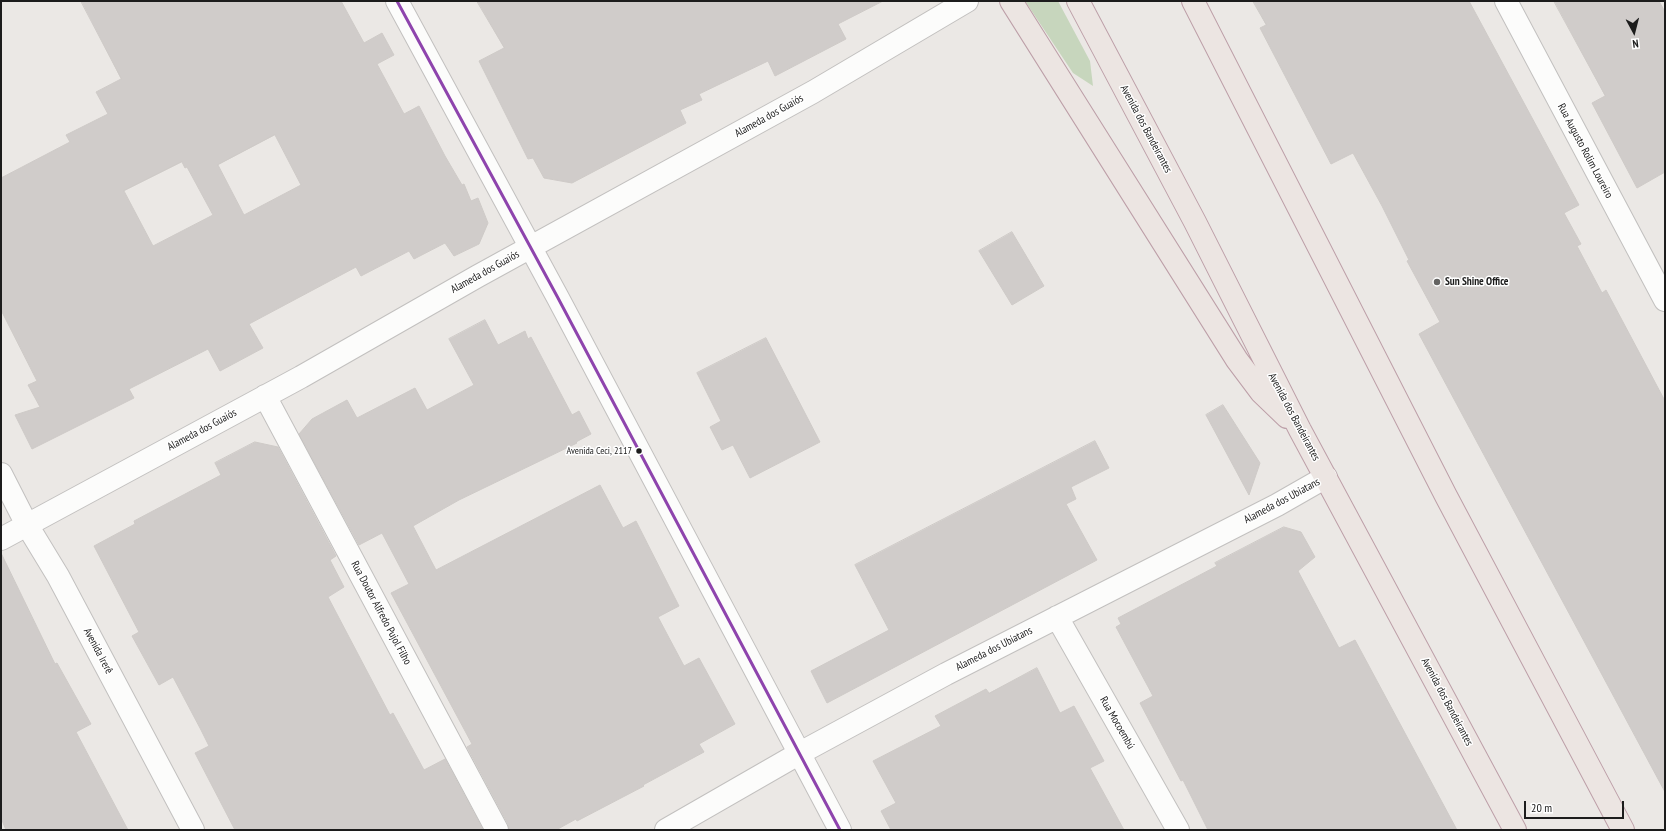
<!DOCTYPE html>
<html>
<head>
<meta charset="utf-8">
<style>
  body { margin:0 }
  #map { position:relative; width:1666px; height:831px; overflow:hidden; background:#ebe8e5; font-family:"PT Sans Narrow",sans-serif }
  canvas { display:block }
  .frame { position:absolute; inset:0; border:2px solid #1c1c1c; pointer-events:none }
  .north { position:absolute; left:1614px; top:12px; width:40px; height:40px; -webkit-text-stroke:3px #fff; paint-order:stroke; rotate:173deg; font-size:11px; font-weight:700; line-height:16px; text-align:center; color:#1c1c1c }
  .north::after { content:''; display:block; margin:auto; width:14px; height:18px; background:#1c1c1c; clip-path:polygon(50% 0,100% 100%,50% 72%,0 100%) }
  .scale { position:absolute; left:1524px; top:801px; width:100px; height:18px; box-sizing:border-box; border:2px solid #1c1c1c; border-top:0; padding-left:5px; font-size:12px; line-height:14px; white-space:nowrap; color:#1c1c1c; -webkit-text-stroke:3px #fff; paint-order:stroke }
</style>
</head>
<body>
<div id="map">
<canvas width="1666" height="831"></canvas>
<div class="frame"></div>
<div class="north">N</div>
<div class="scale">20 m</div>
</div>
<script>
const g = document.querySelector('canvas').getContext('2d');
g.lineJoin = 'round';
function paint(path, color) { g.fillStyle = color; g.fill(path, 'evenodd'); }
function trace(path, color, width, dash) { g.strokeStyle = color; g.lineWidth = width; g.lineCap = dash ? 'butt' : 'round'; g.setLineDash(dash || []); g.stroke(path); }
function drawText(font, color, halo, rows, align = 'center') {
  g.font = font + ' "PT Sans Narrow",sans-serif'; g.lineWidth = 3; g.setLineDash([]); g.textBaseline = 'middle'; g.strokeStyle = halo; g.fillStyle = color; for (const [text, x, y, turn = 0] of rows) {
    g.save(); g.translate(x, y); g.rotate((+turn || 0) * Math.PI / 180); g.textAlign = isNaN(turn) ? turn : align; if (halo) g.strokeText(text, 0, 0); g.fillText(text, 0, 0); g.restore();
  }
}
paint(new Path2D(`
  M1025 1H1058L1090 61 1093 86 1073 73Z`), '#c7d6bd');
const building = new Path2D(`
  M81 1H341L364 43 382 33 394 55 377 64 404 114 419 106 445 156 462 185 464 184 471 201 478 198 488 223 479 244 454 256 445 243 414 259 409 251 361 276 356 267 249 324 263 348 220 371 208 349 129 389 134 398 32 449 15 415 40 407 28 385 37 381 1 310V178L70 142 66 135 108 114 96 92 121 79ZM275 135 301 185 244 215 218 165ZM182 162 185 168 187 167 213 215 153 246 124 191Z
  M477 1H883L838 24 846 39 775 76 768 61 699 94 702 100 680 110 686 123 572 183 544 178 533 158 528 159 479 61 504 48Z
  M1253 1H1469L1579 205 1564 213 1581 244 1577 246 1602 293 1606 290 1665 401V792L1419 334 1440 322 1407 261 1409 260 1382 206 1353 153 1331 164 1260 28 1266 25Z
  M1554 1H1659L1665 12V172L1637 188 1592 103 1605 96Z
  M1012 232 1044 286 1012 305 979 251Z
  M485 320 498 345 525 331 528 339 531 337 572 415 579 411 591 434 576 442 577 443 459 500 413 526 436 570 600 485 623 528 636 521 679 606 658 617 684 666 699 658 735 724 699 744 704 752 643 785 644 786 577 821 576 819 556 830H509L508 824 467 747 472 744 391 593 409 584 382 533 359 545 299 434 312 419 347 400 357 418 415 388 427 410 474 385 449 339Z
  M766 338 820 442 750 478 733 445 722 450 710 427 721 421 697 373Z
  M1223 405 1260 463 1249 495 1206 415Z
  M1095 441 1109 468 1071 487 1076 499 1066 504 1097 560 827 703 811 671 889 630 855 565Z
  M255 442 278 447 336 556 330 560 344 587 328 597 390 715 393 713 424 770 445 759 483 830H235L195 753 209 746 201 730 173 677 159 685 132 636 139 632 94 546 135 524 134 521 221 475 215 463Z
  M1284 527 1301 532 1315 557 1298 571 1339 648 1355 640 1457 830H1208L1183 780 1181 781 1140 703 1153 696 1116 627 1121 624 1118 618 1217 566 1215 563Z
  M1 553 55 664 57 663 91 724 76 732 128 830H6L1 818Z
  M1037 668 1060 713 1074 706 1104 761 1090 768 1124 830H891L881 811 896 803 873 761 941 726 935 716 986 689 989 693Z`);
paint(building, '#d0ccca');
trace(building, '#cecac7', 1);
const minor = new Path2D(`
  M1506 1 1665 300
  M265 396 497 830
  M1 474 27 525 58 576 193 830
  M1 539 301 377 478 276 813 92 967 1
  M1057 617 1178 830
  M666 830 800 753 946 674 1277 505 1326 477`);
const tertiary = new Path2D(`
  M397 1 558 298 840 830`);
const trunk = new Path2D(`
  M1011 1 1237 360 1261 392 1287 417
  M1078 1 1195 222 1300 430 1515 830
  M1193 1 1446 496 1623 830`);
trace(minor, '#c2c0bf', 24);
trace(tertiary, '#c2c0bf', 24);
trace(trunk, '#bd9fa8', 24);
trace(minor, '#fcfcfb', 22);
trace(tertiary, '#fcfcfb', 22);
trace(trunk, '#ece5e2', 22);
trace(new Path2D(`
  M397 1 558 298 840 830`), '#8e44ad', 3);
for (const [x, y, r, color] of [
  [1437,282,4,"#646362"],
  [639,451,3.5,"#1c1c1c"]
]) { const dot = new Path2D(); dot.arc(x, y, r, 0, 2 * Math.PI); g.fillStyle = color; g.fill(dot); trace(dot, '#fff', 1.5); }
drawText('10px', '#1c1c1c', '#fff', [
  ["Avenida Ceci, 2117",632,451]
], 'right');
drawText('11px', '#1c1c1c', '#fff', [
  ["Alameda dos Guaiós",769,116,-29],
  ["Avenida dos Bandeirantes",1146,129,62],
  ["Rua Augusto Rolim Loureiro",1585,151,62],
  ["Alameda dos Guaiós",485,272,-29],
  ["Avenida dos Bandeirantes",1294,417,62],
  ["Alameda dos Guaiós",202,430,-28],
  ["Alameda dos Ubiatans",1282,501,-28],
  ["Rua Doutor Alfredo Pujol Filho",381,613,62],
  ["Alameda dos Ubiatans",994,649,-27],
  ["Avenida Irerê",98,651,62],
  ["Avenida dos Bandeirantes",1447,702,62],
  ["Rua Mocoembú",1117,723,60]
]);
drawText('bold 11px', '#1c1c1c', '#fff', [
  ["Sun Shine Office",1445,282]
], 'left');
</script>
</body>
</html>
